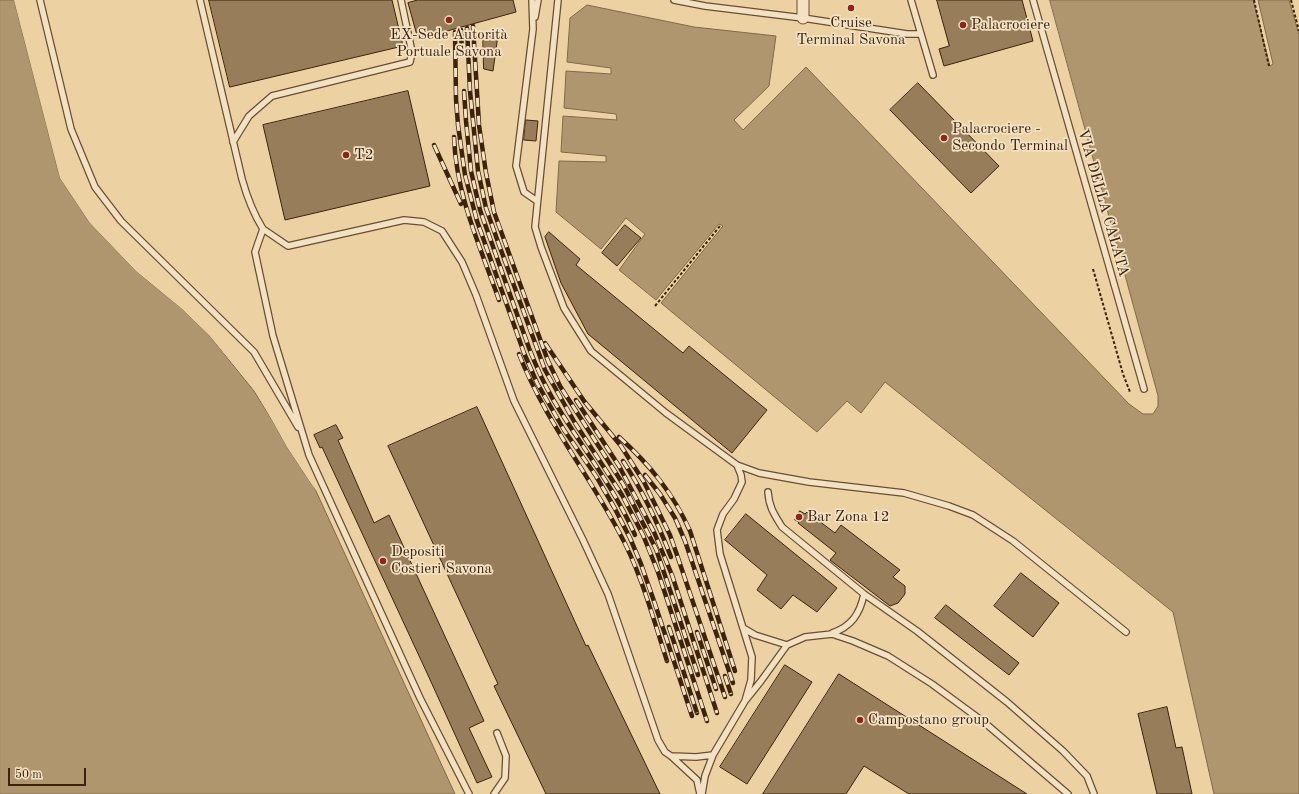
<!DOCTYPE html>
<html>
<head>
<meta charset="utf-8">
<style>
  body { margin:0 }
  #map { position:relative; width:1299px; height:794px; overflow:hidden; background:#ecd1a2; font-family:"Old Standard TT",serif }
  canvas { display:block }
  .scale { position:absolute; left:8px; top:768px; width:78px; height:18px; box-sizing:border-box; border:2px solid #3d230d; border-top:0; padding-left:5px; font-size:12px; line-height:14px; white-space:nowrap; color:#3d230d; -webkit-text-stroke:3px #f3e1c3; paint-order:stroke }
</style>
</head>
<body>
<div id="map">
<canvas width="1299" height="794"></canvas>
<div class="scale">50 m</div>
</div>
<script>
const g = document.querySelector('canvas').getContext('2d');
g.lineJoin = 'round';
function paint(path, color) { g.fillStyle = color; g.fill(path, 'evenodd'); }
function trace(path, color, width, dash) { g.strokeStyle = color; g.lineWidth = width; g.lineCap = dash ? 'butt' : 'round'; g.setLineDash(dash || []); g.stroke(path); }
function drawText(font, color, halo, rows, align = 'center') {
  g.font = font + ' "Old Standard TT",serif'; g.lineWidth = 3.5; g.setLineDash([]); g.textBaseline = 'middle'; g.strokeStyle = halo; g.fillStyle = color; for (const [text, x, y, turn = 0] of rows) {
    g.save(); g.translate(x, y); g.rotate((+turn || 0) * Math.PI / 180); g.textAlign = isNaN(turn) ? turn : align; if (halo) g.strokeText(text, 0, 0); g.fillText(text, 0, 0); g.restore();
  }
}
const water = new Path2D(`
  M0 0H14L60 178 90 223 136 271 181 308 209 335 254 391 272 420 287 447 316 491 455 794H0Z
  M1050 0H1253L1270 66 1273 64 1258 0H1289L1299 35V794H1214L1173 612 885 382 861 413 847 401 817 432 661 303 723 226 719 224 656 300 619 270 645 234 626 218 601 249 556 212 559 161 606 162V156L561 152 563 116 617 120 616 114 564 108 566 71 611 74V68L567 62 570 18 587 5 694 27 776 36 769 86 734 120 743 130 806 67 1129 404 1143 414H1153L1158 406V396Z`);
paint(water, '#b0966f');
trace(water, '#826848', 1);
paint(new Path2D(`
  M14 0H16L62 177 91 222 137 270 182 307 211 334 256 390 309 478 316 491 287 447 272 420 255 391 209 335 181 308 136 271 90 223 60 178Z`), '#ecd1a2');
const building = new Path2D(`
  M209 0H392L403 46 230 87Z
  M418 0H513L516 12 418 39 408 3Z
  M937 0H1022L1033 41 944 66 939 49 949 46Z
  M483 34 498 35 493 71 484 69Z
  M918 83 999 166 971 193 890 110Z
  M408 91 430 186 285 220 263 125Z
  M526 120 538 121 536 141 524 140Z
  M625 225 641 238 617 266 602 253Z
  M549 232 580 259 576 265 683 353 689 346 767 410 732 453 588 334 561 283 545 237Z
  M477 407 586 646 588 645 660 794H546L494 686 498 684 388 446Z
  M336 425 343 438 338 440 374 523 389 515 484 721 469 728 492 777 477 783 427 673 322 447 320 448 314 435Z
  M800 511 805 514 807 512 835 533 841 525 900 570 893 577 905 586V594L898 603 890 606 830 560 836 553 798 523 799 522 795 520Z
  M746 514 837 588 817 612 793 595 781 609 757 590 767 575 725 540Z
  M1021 573 1059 603 1033 637 994 606Z
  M946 605 1019 663 1009 675 935 618Z
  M785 665 812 682 747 784 720 767Z
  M839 674 1027 794H909L864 766 846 794H763Z
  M1167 707 1176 748 1182 747 1192 794H1157L1138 714Z`);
paint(building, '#987d5a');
trace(building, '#3d230d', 1);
const lane = new Path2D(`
  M40 0 71 129 95 187 121 221 254 352 298 427
  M200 0 242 179C247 197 253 213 263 229L255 252 273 336 309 455 420 698 469 794
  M532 0 533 29 516 166 524 192 537 201
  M558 0 535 227 541 247 564 308 591 351 666 413 737 465 759 473 809 482 904 493 949 506 973 515 1013 541 1126 632
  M674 0 705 6 803 18 907 34H921
  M911 0 933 75
  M1033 0 1144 389
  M535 17 538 0
  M233 142 249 116 272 96 410 62 412 52 401 0
  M263 229 288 246 404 220 424 222 442 231 462 262 476 295 514 401 583 540 608 594 658 740 665 752 671 756
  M737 465 741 475 742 482 734 499 723 514 717 530 720 554 752 657 751 680 745 701 761 681 787 645
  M768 492C769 507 774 514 782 527L864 594 917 631 1007 702 1063 751 1087 776 1094 794
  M743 628 755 635 787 645 805 637 832 634 853 641 888 656 932 684 985 723 1068 794
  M832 633C851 627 860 614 864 594
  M494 794 505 778 506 756 497 733
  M700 794 697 780 671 756 696 757 713 755 745 701
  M702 794 705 776 713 755`);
const street = new Path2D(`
  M803 18V0`);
trace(lane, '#694e32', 8);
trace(street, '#694e32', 13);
trace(new Path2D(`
  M1254 0 1269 66
  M1291 0 1299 31
  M1093 269 1123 374 1130 392
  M655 306 720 226`), '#3d230d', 2, [3, 2]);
trace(lane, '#f3e1c3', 5.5);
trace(street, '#f3e1c3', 11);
const rail = new Path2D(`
  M473 26 479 125 486 173 494 212 548 361 560 386 623 484 656 549 671 593 698 675
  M467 28 470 91 478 171 486 208 498 242 545 370 575 423 622 495 643 535 658 572 707 721
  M461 30 462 54
  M455 32 456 99 458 125 465 175 477 221 524 353 537 383 564 430 596 476 614 507 630 538 641 564 655 604 692 716
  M464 91 466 121 471 171 480 210 529 348C536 366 544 384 554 401 581 446 614 487 635 535
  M454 137C456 195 480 246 499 300
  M434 145 461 204
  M545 343 584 401 621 446 644 482 670 535 677 555 725 697
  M519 354C544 418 587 472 619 532 641 572 653 618 667 661
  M576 400 619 466 654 532 672 575 717 713
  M619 437C650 465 673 493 690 531L735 671
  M623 461C642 490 658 523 671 557
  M645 475 660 494 675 518 685 541 733 683
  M669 627 697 713
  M697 632 716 689
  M725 676 731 694`);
trace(rail, '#3d230d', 4.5);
trace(rail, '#f3e1c3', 3, [9]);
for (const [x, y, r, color] of [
  [851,8,4,"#8f2418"],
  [449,20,4,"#8f2418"],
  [963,25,4,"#8f2418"],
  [944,138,4,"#8f2418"],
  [346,155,4,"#8f2418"],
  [799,517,4,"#8f2418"],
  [383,561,4,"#8f2418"],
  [860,720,4,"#8f2418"]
]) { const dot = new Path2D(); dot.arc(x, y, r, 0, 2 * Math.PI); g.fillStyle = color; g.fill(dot); trace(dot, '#f3e1c3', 1.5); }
drawText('15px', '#3d230d', '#f3e1c3', [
  ["Cruise",851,23,"center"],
  ["Terminal Savona",851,40,"center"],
  ["Palacrociere",971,25],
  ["EX-Sede Autorità",449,35,"center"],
  ["Portuale Savona",449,52,"center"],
  ["Palacrociere -",952,129],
  ["Secondo Terminal",952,146],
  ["T2",354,155],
  ["Bar Zona 12",807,517],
  ["Depositi",391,552],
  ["Costieri Savona",391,569],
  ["Campostano group",868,720]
], 'left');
drawText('15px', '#3d230d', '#f3e1c3', [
  ["VIA DELLA CALATA",1103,203,74]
]);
</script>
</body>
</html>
